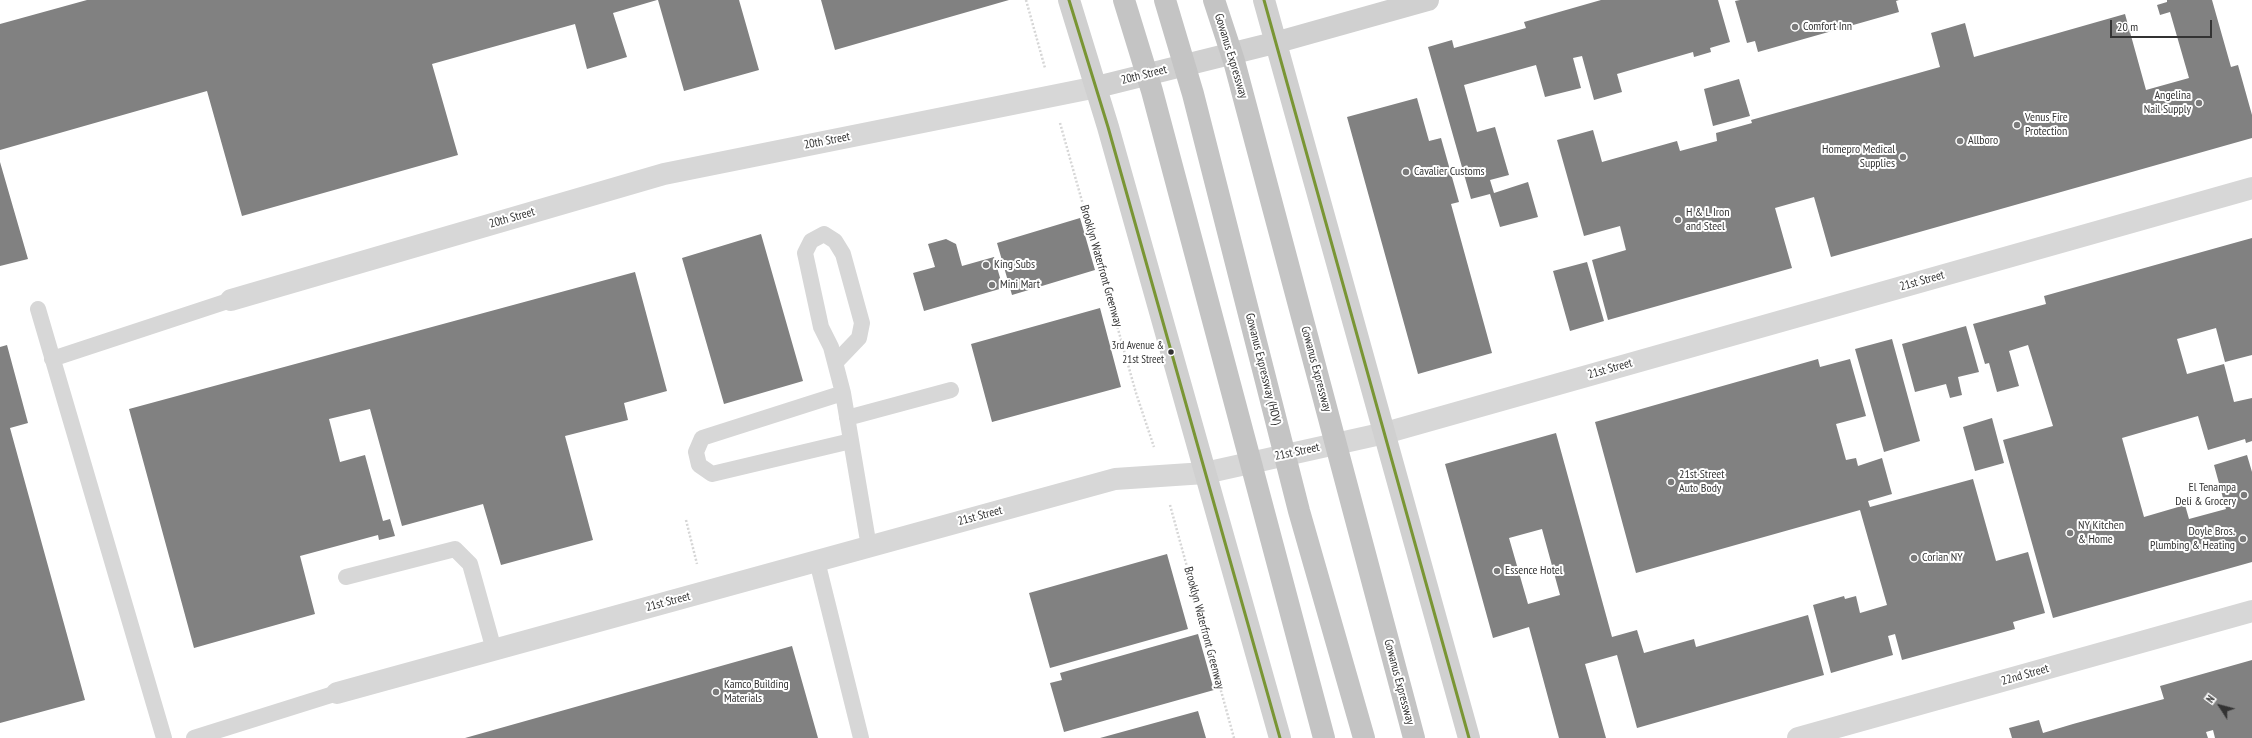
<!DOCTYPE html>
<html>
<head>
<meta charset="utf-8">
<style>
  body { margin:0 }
  #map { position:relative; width:2252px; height:738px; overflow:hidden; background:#fff; font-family:"PT Sans Narrow",sans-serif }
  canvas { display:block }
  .north { position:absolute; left:2200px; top:686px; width:40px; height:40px; -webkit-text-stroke:3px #fff; paint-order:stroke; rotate:306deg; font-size:11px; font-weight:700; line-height:16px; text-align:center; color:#333 }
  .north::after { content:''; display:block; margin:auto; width:14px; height:18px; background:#333; clip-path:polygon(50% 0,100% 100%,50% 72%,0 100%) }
  .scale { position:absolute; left:2110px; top:20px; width:102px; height:18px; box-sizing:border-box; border:2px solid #333; border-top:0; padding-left:5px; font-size:12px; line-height:14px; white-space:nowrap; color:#333; -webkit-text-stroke:3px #fff; paint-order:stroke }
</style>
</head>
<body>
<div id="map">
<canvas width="2252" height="738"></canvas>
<div class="north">N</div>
<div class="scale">20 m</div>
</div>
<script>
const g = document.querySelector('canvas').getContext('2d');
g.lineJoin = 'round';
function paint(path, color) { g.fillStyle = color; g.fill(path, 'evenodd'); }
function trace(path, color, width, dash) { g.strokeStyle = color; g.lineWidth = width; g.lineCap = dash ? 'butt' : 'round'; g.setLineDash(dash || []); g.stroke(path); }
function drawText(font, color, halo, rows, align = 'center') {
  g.font = font + ' "PT Sans Narrow",sans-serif'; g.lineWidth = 4; g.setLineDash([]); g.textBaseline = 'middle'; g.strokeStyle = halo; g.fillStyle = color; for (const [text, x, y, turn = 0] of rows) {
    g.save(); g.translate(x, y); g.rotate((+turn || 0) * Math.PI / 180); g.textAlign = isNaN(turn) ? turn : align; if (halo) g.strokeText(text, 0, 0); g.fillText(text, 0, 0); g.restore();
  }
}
paint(new Path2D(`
  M87 0H657L613 13 627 57 587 69 575 24 432 64 458 155 242 216 207 91 0 150V24Z
  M658 0H739L759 70 684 91Z
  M821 0H1009L835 50Z
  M1601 0H1718L1730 42 1710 48 1711 52 1694 57 1693 52 1617 74 1622 92 1594 100 1582 56 1573 58 1581 88 1545 97 1536 65 1464 85 1477 132 1495 127 1509 175 1490 180 1494 193 1528 182 1538 217 1500 227 1490 194 1471 199 1428 47 1452 40 1454 48 1526 28 1524 22Z
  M1740 0H1899L1896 1 1899 12 1758 52 1755 41 1747 43 1735 1Z
  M2167 0H2212L2231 67 2238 65 2252 115V138L1831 257 1814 197 1775 208 1792 268 1608 320 1592 260 1626 250 1620 226 1584 236 1557 140 1593 130 1602 162 1677 141 1680 151 1717 141 1716 133 1752 123 1751 120 1940 67 1931 33 1965 23 1974 57 2125 14 2146 90 2189 78 2170 12 2160 15 2157 5 2167 2Z
  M1739 79 1750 116 1713 126 1704 89Z
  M1417 98 1429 141 1441 138 1459 202 1451 204 1492 353 1418 374 1347 117Z
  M0 162 28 259 0 266Z
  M1080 218 1095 270 1012 295 997 243Z
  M761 234 803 381 724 404 682 258Z
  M2252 238V355L2225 362 2216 328 2177 339 2187 374 2224 364 2234 402 2252 398V441L2246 443 2245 439 2208 450 2198 416 2122 438 2144 517 2185 505 2189 519 2226 509 2214 465 2247 455 2252 472V562L2053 618 2003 440 2053 426 2028 345 2009 351 2019 386 1997 392 1989 363 1985 364 1973 324 2046 304 2044 296Z
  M946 239 956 244 962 266 994 257 1003 288 924 311 913 273 935 267 928 244Z
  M1587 262 1604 321 1570 331 1553 271Z
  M635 272 667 391 624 403 628 420 565 436 593 540 501 565 483 504 402 526 370 409 329 419 340 462 365 455 383 521 390 519 395 536 379 540 378 535 300 556 315 614 194 648 129 409Z
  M1100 308 1121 387 992 422 971 344Z
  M1966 326 1979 372 1958 377 1962 395 1950 398 1946 384 1915 392 1902 344Z
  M1892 339 1920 441 1884 452 1855 349Z
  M7 345 28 423 10 428 85 700 0 723V347Z
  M1818 359 1820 367 1850 359 1866 416 1836 424 1846 460 1856 458 1858 466 1882 458 1892 494 1868 501 1870 507 1973 479 1996 561 2028 552 2045 613 2013 622 2015 629 1902 660 1895 634 1888 636 1893 655 1831 673 1813 605 1844 596 1845 599 1856 596 1860 613 1887 605 1860 510 1636 573 1595 422Z
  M1992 418 2004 463 1975 471 1963 427Z
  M1556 433 1612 637 1637 630 1644 653 1694 639 1696 647 1808 615 1824 675 1637 728 1617 655 1585 664 1606 738H1559L1529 627 1493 638 1445 464ZM1542 529 1560 595 1528 604 1509 538Z
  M1167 554 1188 629 1050 668 1029 593Z
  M1198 634 1214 690 1064 732 1050 683 1062 680 1060 673Z
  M792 646 818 738H465Z
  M2252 660V738H2215L2213 730 2206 732 2208 738H2012L2009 728 2039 720 2043 733 2073 724 2164 699 2160 686Z
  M1198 711 1206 738H1100Z`), '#818181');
trace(new Path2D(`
  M1026 0 1045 68
  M1060 123 1136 393 1154 447
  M1170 505 1234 738
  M686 520 697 564`), '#d6d6d6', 2.5, [2, 2]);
trace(new Path2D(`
  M38 309 164 738
  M52 359 231 300
  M836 362 859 338 862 323 843 254 835 241 824 234 811 241 805 253 821 327 831 347 843 393 869 547
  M843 393 702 438 696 452 699 465 712 474 851 441
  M847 418 951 390
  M817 561 861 738
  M346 577 455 549 470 564 494 650
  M194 738 337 693`), '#d7d7d7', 16);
trace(new Path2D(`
  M231 300 664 174 1097 87
  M337 693 1115 479 1205 473 1385 433 2252 188
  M1798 738 2252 611`), '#d7d7d7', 22);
trace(new Path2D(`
  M1069 0 1108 127 1280 738
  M1264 0 1469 738
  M1097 87 1278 42 1428 0`), '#d0d0d0', 22);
trace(new Path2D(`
  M1124 0 1152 91 1324 738
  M1165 0 1193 94 1299 511 1364 738
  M1214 0 1234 61 1414 738`), '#c4c4c4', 22);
trace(new Path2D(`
  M1069 0 1108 127 1280 738
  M1264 0 1469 738`), '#799534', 3);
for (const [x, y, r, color] of [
  [1795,27,4,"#7a7a7a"],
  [2199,103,4,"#7a7a7a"],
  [2017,125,4,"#7a7a7a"],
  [1960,141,4,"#7a7a7a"],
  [1903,157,4,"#7a7a7a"],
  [1406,172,4,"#7a7a7a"],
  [1678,220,4,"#7a7a7a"],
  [986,265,4,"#7a7a7a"],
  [992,285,4,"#7a7a7a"],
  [1171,352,3.5,"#333"],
  [1671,482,4,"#7a7a7a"],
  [2244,495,4,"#7a7a7a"],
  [2070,533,4,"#7a7a7a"],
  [2243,539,4,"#7a7a7a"],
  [1914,558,4,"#7a7a7a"],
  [1497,571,4,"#7a7a7a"],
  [716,692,4,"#7a7a7a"]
]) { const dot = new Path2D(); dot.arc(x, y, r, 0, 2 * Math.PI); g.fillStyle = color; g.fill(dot); trace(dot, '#fff', 1.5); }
drawText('11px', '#333', '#fff', [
  ["3rd Avenue &",1164,346],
  ["21st Street",1164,360]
], 'right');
drawText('12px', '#333', '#fff', [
  ["Comfort Inn",1803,27],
  ["Angelina",2191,96,"right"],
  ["Nail Supply",2191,110,"right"],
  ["Venus Fire",2025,118],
  ["Protection",2025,132],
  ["Allboro",1968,141],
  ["Homepro Medical",1895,150,"right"],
  ["Supplies",1895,164,"right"],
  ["Cavalier Customs",1414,172],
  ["H & L Iron",1686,213],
  ["and Steel",1686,227],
  ["King Subs",994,265],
  ["Mini Mart",1000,285],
  ["21st Street",1679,475],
  ["Auto Body",1679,489],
  ["El Tenampa",2236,488,"right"],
  ["Deli & Grocery",2236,502,"right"],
  ["NY Kitchen",2078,526],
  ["& Home",2078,540],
  ["Doyle Bros.",2235,532,"right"],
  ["Plumbing & Heating",2235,546,"right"],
  ["Corian NY",1922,558],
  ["Essence Hotel",1505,571],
  ["Kamco Building",724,685],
  ["Materials",724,699]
], 'left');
drawText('12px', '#333', '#fff', [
  ["Gowanus Expressway",1231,56,73],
  ["20th Street",1144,75,-14],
  ["20th Street",827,141,-11],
  ["20th Street",512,218,-16],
  ["Brooklyn Waterfront Greenway",1101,266,74],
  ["21st Street",1922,281,-16],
  ["Gowanus Expressway (HOV)",1263,369,76],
  ["Gowanus Expressway",1316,369,75],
  ["21st Street",1610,369,-16],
  ["21st Street",1297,452,-12],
  ["21st Street",980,516,-15],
  ["21st Street",668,602,-15],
  ["Brooklyn Waterfront Greenway",1204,628,75],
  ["22nd Street",2025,675,-16],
  ["Gowanus Expressway",1399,682,75]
]);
</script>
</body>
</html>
